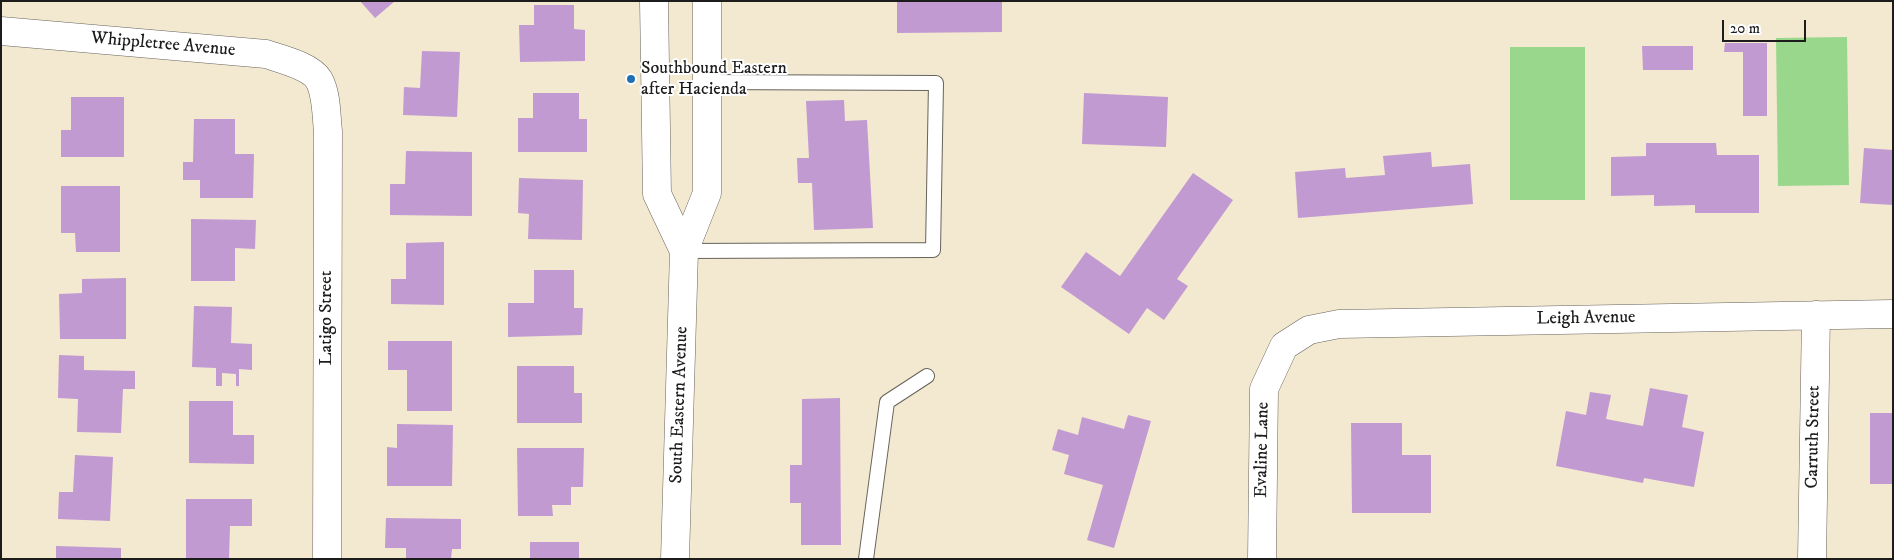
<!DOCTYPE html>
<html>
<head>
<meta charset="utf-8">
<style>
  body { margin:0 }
  #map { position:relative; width:1894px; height:560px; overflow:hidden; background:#f3e8d0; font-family:"IM FELL DW Pica",serif }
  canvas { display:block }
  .frame { position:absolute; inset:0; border:2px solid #1c1c1c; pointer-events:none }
  .scale { position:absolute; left:1722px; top:20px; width:84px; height:22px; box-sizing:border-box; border:2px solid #1c1c1c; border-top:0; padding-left:6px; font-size:15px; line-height:18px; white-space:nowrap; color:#1c1c1c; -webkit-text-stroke:4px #fff; paint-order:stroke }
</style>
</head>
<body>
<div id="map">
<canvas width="1894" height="560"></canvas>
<div class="frame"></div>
<div class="scale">20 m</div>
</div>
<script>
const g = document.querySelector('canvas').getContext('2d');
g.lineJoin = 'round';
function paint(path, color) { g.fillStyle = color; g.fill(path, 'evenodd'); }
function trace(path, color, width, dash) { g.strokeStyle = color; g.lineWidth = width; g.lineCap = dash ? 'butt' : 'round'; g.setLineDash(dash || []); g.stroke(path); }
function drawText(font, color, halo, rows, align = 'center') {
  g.font = font + ' "IM FELL DW Pica",serif'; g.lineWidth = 4; g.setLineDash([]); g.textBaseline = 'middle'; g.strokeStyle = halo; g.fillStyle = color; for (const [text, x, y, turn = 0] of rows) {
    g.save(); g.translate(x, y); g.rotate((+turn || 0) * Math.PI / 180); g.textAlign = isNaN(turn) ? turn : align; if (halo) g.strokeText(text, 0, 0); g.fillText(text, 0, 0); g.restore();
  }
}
paint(new Path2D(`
  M1847 37 1849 185 1778 186 1776 38Z
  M1510 47H1585V200H1510Z`), '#98d78c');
paint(new Path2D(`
  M360 1H395L375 18Z
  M897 1H1002V32L897 33Z
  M534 5H574V29L585 30V61L520 62 519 25H534Z
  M1725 43H1767V116H1743V52H1724Z
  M1642 46H1693V70H1643Z
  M422 51 460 52 457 117 403 115 404 87 420 88Z
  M533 93H579V119H587V152H518V118H533Z
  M1084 93 1168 97 1166 147 1082 144Z
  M71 97H124V157H61V130H71Z
  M844 100 845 121 867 120 873 228 814 230 812 183H798L797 158H809L806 101Z
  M194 119H235V154H254L253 198H200V180H183V162H193Z
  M1646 143H1716L1717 155H1759V213H1695V205L1654 206V195L1611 196V157L1646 156Z
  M1864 148 1893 150V205L1860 203Z
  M406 151 472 152V216L390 215V184H405Z
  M1431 152 1432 167 1470 164 1473 204 1298 218 1295 172 1345 168 1346 178 1385 175 1383 156Z
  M1193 173 1233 200 1177 279 1188 286 1164 320 1147 308 1129 334 1061 287 1086 252 1120 276Z
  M519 178 583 180 582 240 528 239 529 214 518 213Z
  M61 186H120V252H76L75 233H61Z
  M191 219 256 220 255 249 235 248V281H191Z
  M444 242V305L391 304V279H406V243Z
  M534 270H574V308H583L582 335 508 337V303H534Z
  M126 278V339H60L59 294 82 293V279Z
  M194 306 232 307 231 343 252 344V370L239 369V386H236V374L222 373V386H216V368L192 367Z
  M388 341H452V411H407V370H388Z
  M59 355 84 356V370L135 371V389H123L121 433 77 432 78 399 58 398Z
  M517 366H574V393H582V423H517Z
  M1650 388 1688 395 1682 427 1704 432 1694 487 1644 478 1643 483 1556 466 1566 411 1586 415 1590 392 1611 395 1606 419 1643 426Z
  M840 398 841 545H801V503H790V465H802V399Z
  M189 401H233V435H254V464L189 463Z
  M1870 413H1893V484H1870Z
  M1128 415 1151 421 1114 548 1087 540 1103 485 1064 474 1069 455 1052 450 1058 429 1078 435 1082 417 1124 429Z
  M1351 423H1402V455H1431V513H1352Z
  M397 424 453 425 452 486H387V447L397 448Z
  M517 448H584L583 487H571V505H552L553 516H518Z
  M75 455 113 457 110 521 58 519 59 492H73Z
  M186 499H252V526H230L229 559H186Z
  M386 518 461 519V549H452L451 559H406V548H385Z
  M530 542H579V559H530Z
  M56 546 121 548V559H56Z`), '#c19ad2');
const service = new Path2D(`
  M684 251 933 250 936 83 706 82
  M866 559 887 402 927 376`);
const minor = new Path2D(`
  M1 31 266 54C281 59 311 66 319 80 327 95 326 115 328 131L327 559
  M1262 559 1264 389 1284 346 1309 330 1339 324 1893 314
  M1812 559 1816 315`);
const primary = new Path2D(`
  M654 1 657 194 684 251
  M675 559 684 251 707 193V1`);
trace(service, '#67635b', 16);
trace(minor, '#67635b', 29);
trace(primary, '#67635b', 29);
trace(service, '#fff', 14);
trace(minor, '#fff', 28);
trace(primary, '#fff', 28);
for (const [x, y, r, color] of [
  [631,79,5,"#1f6fb2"]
]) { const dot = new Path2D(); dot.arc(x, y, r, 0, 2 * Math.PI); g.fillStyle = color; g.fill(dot); trace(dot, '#fff', 2); }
drawText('18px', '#1c1c1c', '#fff', [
  ["Whippletree Avenue",163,45,5],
  ["Latigo Street",327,318,-90],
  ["Leigh Avenue",1586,319,-1],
  ["South Eastern Avenue",680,405,-88],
  ["Carruth Street",1814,437,-89],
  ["Evaline Lane",1263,450,-89]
]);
drawText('18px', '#1c1c1c', '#fff', [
  ["Southbound Eastern",641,69],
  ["after Hacienda",641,90]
], 'left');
</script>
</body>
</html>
